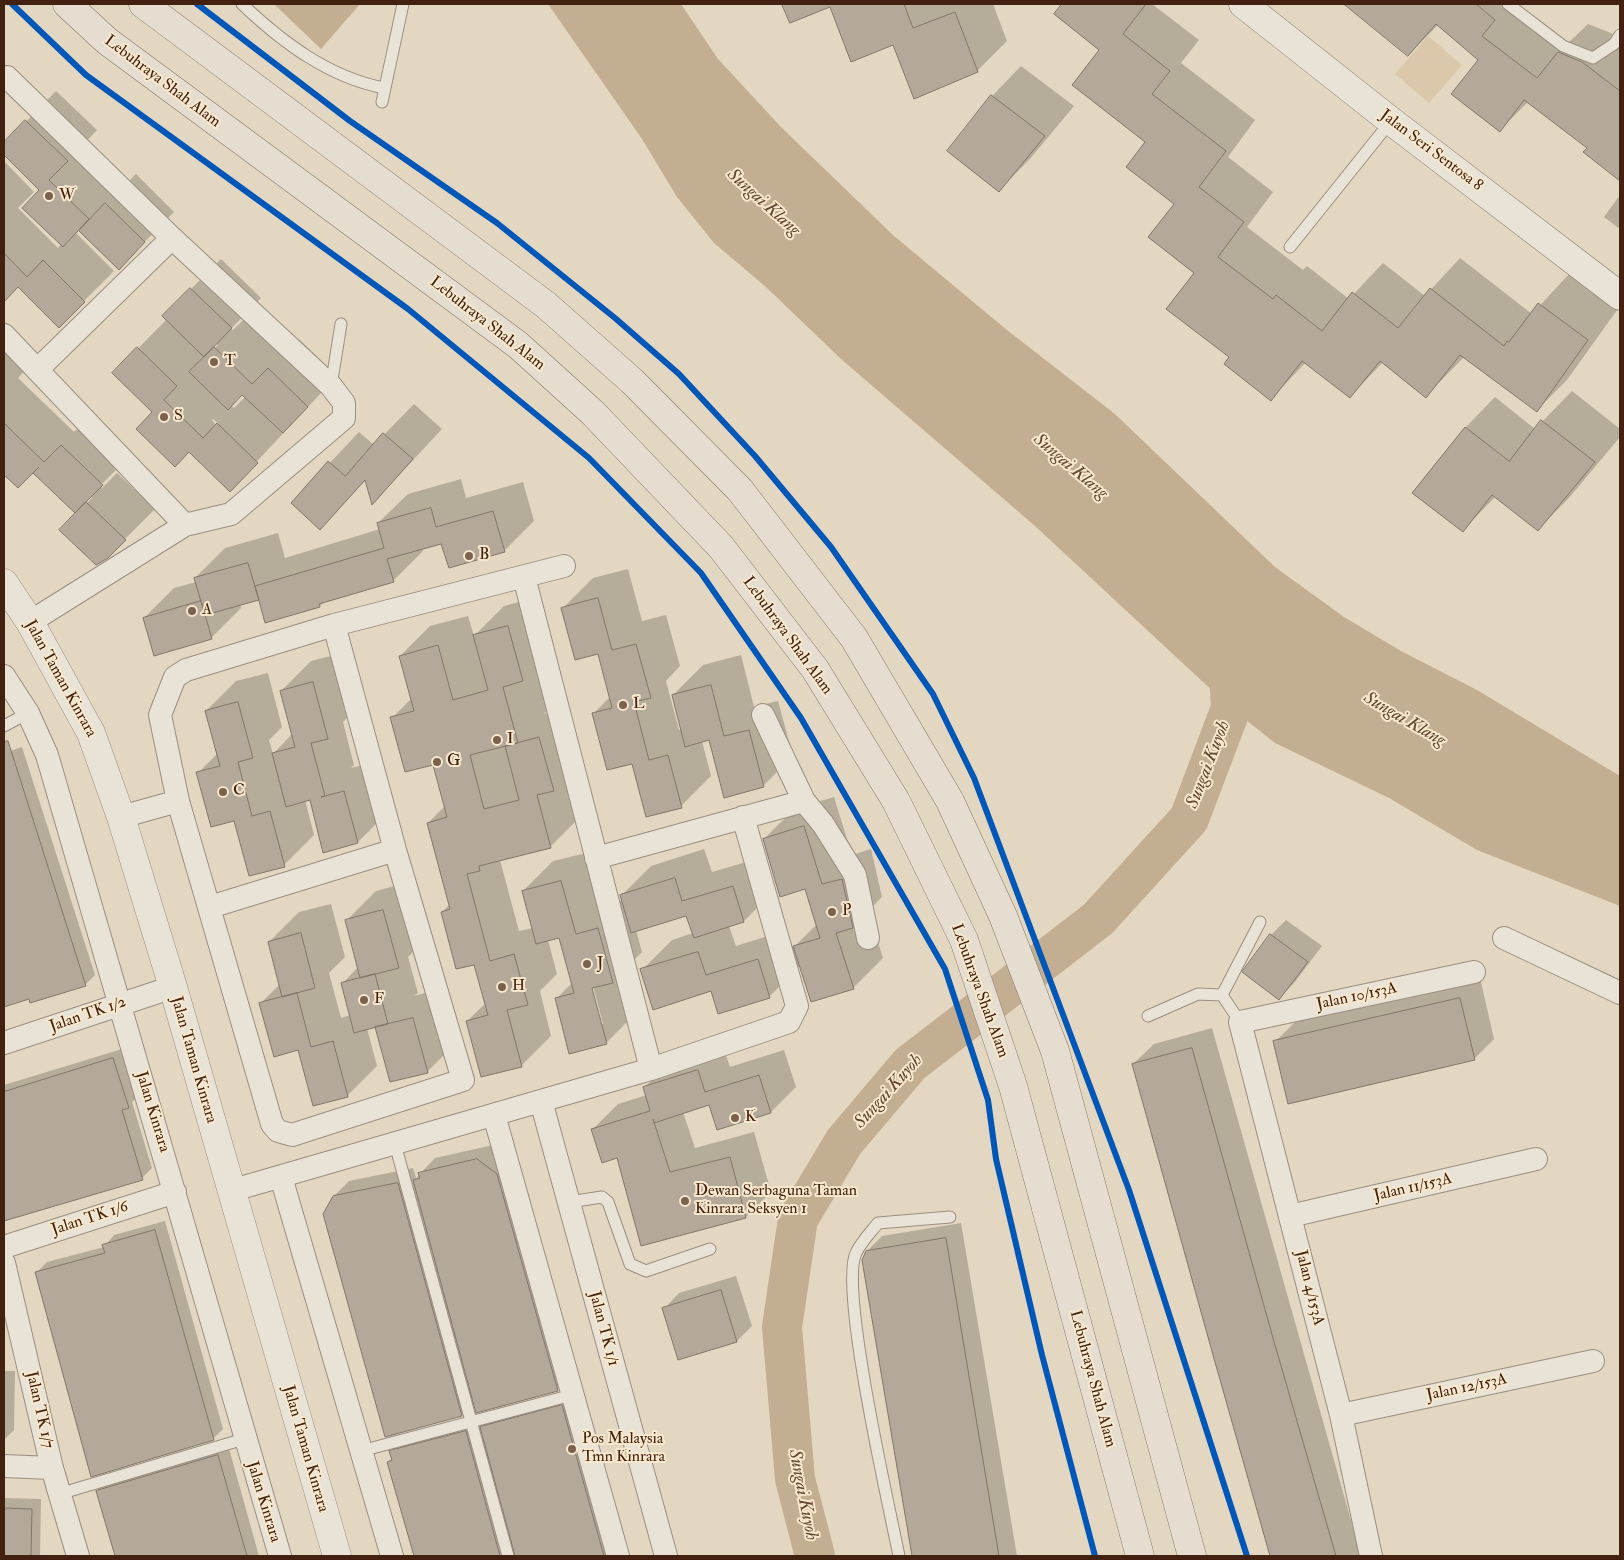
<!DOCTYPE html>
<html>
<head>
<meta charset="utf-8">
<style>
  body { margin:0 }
  #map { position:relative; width:1624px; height:1560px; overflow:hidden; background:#e4d7c1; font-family:"IM FELL Double Pica",serif }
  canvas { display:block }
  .frame { position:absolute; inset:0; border:5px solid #432110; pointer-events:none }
</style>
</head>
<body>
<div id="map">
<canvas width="1624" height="1560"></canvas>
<div class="frame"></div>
</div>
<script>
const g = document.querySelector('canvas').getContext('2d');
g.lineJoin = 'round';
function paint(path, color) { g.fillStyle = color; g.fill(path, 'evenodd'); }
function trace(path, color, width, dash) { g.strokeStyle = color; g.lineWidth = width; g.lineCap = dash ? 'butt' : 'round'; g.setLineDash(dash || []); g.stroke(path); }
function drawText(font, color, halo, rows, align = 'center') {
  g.font = font + ' "IM FELL Double Pica",serif'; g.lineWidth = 4; g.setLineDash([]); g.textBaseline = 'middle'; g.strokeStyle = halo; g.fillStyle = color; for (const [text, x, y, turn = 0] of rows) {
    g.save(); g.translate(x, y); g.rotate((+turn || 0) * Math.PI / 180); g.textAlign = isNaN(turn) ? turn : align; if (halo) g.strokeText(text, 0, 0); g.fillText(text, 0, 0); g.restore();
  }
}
paint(new Path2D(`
  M1428 36 1462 65 1429 103 1395 74Z`), '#dbc8aa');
paint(new Path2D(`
  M274 4H360L321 49Z
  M548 4H681L718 59 781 127 894 236 1007 330 1115 414 1275 567 1344 617 1401 651 1477 690 1620 776V906L1477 850 1389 798 1275 743 1231 708 1035 526 841 359 767 288 714 243 677 197 642 139Z`), '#c4ae91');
paint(new Path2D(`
  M784 4H993L1007 41 977 71 894 44 830 6 791 21Z
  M1064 4H1152L1199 40 1181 63 1255 120 1228 157 1273 192 1247 227 1303 270 1307 266 1349 299 1383 263 1425 296 1460 258 1532 314 1569 274 1617 310 1567 380 1537 410 1464 357 1426 396 1383 362 1350 397 1306 362 1271 399 1231 357 1196 272 1176 203 1101 50 1056 14Z
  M1343 4H1511L1563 48 1588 24 1611 33 1620 41V179L1585 152 1589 148 1528 102 1500 130 1480 59 1439 24 1408 55 1349 6 1347 7Z
  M1021 66 1074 106 1029 160 999 190 992 96Z
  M56 91 97 130 78 150 120 190 136 174 174 212 119 268 79 229 75 232 114 271 59 326 18 285 4 300V161L34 192 18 208 58 248 61 244 41 190 4 154V144Z
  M1620 195V229L1604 217Z
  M221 259 261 298 231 329 233 330 245 318 283 355 299 339 337 376 230 490 114 373 167 319 164 316ZM216 343 218 345 207 356 205 354ZM243 393 246 396 234 408 230 405ZM213 419 219 424 217 426 212 420Z
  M4 337 31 364 18 378 74 432 91 416 132 454 100 486 102 488 117 473 155 509 107 557 61 529 92 498 90 496 33 471 18 487 4 473Z
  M1572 391 1620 429V437L1568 499 1538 529 1496 496 1463 530 1414 492 1466 427 1495 397 1535 429Z
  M414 404 442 429 373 503 366 480 320 528 292 503 359 432 374 445Z
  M461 479 466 498 523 482 534 521 504 551 442 542 422 548 423 551 393 581 325 601 320 606 266 622 260 597 240 604 241 608 211 638 144 618 174 588 196 582 195 578 225 548 278 533 285 558 380 529 378 523 408 494Z
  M628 569 642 621 666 615 680 666 666 681 679 730 682 729 673 695 703 665 741 655 754 707 778 701 793 756 763 786 710 739 702 741 711 776 681 806 633 762 593 714 611 696 599 652 563 608 593 578Z
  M538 597 552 650 536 667 547 711 544 714 569 708 583 760 569 774 580 817 550 847 500 860 519 931 533 928 523 891 553 861 591 852 605 905 623 900 621 896 651 866 704 849 712 872 763 857 774 891 744 921 729 926 736 946 787 930 793 948 817 924 805 887 764 839 794 809 834 797 852 855 871 849 882 897 868 911 883 958 853 988 801 965 769 997 712 990 642 970 672 940 693 933 687 914 636 930 642 952 625 969 636 1013 606 1043 556 999 572 983 560 937 548 940 557 974 540 991 551 1036 521 1066 467 1021 486 1003 475 963 442 912 450 904 428 823 445 806 434 763 392 718 412 698 400 656 430 626 468 616 474 636 504 606ZM592 982 603 1024H600L589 983Z
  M343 653 358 707 343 722 354 765 351 768 374 762 388 812 358 842 310 799 305 800 314 835 284 865 235 819 198 773 218 753 206 711 236 681 268 673 282 727 269 740 273 754 292 734 281 691 311 661Z
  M22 747 95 975 85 985 4 1006V753Z
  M413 881 428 937 408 957 418 993 414 996 443 988 457 1042 427 1072 380 1025 367 1028 377 1066 347 1096 299 1049 261 1003 280 984 269 942 299 912 331 904 345 957 329 973 341 1018 350 1015 342 984 358 967 346 921 376 891Z
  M1286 920 1322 946 1294 983 1279 998 1271 935Z
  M1480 978 1494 1039 1474 1059 1276 1041 1296 1021Z
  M1212 1028 1361 1556H1271L1133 1064 1154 1044Z
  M723 1046 730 1067 784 1050 796 1087 771 1112 709 1104 683 1112 695 1148 754 1132 771 1192 746 1217 642 1244 618 1157 593 1129 618 1104 647 1095 644 1088 669 1063Z
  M122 1049 138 1097 132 1102 152 1168 142 1178 4 1220V1085Z
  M493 1145 573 1375 557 1390 475 1402 461 1415 334 1196 349 1181 413 1168 416 1178 435 1158Z
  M165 1221 223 1429 213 1439 37 1272 47 1262 104 1247 114 1235Z
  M961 1223 1017 1556H913L864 1260 867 1251 882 1236Z
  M736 1276 752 1326 737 1341 664 1309 679 1293Z
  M4 1371H15L14 1430 4 1440Z
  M577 1391 629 1556H415L388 1462 393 1458 391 1452 406 1436 481 1416 484 1426 497 1412Z
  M228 1445 259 1556H116L97 1491 107 1481Z
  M4 1498 41 1499 40 1556H4Z`), '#0003');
trace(new Path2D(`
  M815 1556 795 1479 782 1327 798 1219 844 1142 910 1064 1098 919 1189 819 1231 708 1228 654`), '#c4ae91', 40);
const building = new Path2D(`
  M782 4H904L913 28 955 12 978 72 914 99 893 45 851 62 830 7 790 23Z
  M1062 4H1146L1123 34 1170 71 1152 94 1226 151 1199 187 1244 222 1218 257 1273 299 1276 295 1322 331 1352 292 1398 328 1430 288 1504 346 1507 341 1509 342 1538 303 1588 340 1537 412 1460 355 1426 398 1380 361 1350 398 1302 361 1271 401 1224 364 1229 357 1166 309 1194 273 1148 237 1174 204 1126 167 1145 142 1072 85 1099 50 1054 14Z
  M1344 4H1476L1495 20 1482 36 1537 78 1558 52 1582 62 1620 91V181L1583 152 1587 148 1524 100 1500 132 1451 94 1478 60 1436 24 1408 56Z
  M991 95 1045 136 999 192 947 151Z
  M25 120 68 161 49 180 89 219 63 247 22 208 39 190 4 155V142Z
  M105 203 145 242 119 270 79 231Z
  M4 253 27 277 43 260 85 302 59 328 18 287 4 302Z
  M190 288 232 328 204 357 162 316Z
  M137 347 177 386 164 400 203 438 217 423 258 463 230 492 189 452 175 467 136 429 152 412 112 373Z
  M214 347 252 384 268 368 308 407 283 433 242 395 228 410 189 372Z
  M1541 420 1595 462 1538 531 1492 495 1463 532 1412 493 1465 427 1509 461Z
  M4 423 44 462 61 445 103 485 75 513 33 473 39 467 18 488 4 475Z
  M383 433 413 459 372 505 365 480 320 530 291 503 328 461 345 476Z
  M86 502 126 540 108 558 96 565 59 530Z
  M431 508 436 527 493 511 505 552 449 568 441 544 387 559 394 582 319 604 320 607 265 623 255 586 384 548 377 523Z
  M248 563 259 600 205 615 194 578Z
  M598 598 612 650 636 644 651 698 634 702 649 760 668 755 682 808 646 817 632 764 607 770 592 713 612 708 598 654 575 660 561 608Z
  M201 601 212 639 154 656 143 618Z
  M508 626 523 681 503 687 518 743 470 755 484 809 519 800 505 746 539 737 554 791 537 795 551 848 479 866 480 871 467 874 490 961 514 954 528 1005 507 1010 522 1067 481 1077 466 1021 488 1015 474 965 456 969 441 912 450 909 427 823 447 817 433 765 405 772 390 717 414 711 399 656 438 645 453 700 488 690 473 635Z
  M313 682 328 739 311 743 325 796 321 797 344 791 358 843 323 853 310 800 286 807 272 753 295 747 280 691Z
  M711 685 724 736 749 730 764 787 724 798 709 740 685 747 672 695Z
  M238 702 253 758 238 762 252 816 270 811 285 867 249 876 234 821 211 827 196 772 220 766 205 711Z
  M8 741 86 986 30 1003 29 999 4 1007V742Z
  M804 826 822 884 842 879 853 928 836 933 854 989 811 1002 793 946 820 938 805 889 780 897 763 839Z
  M675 878 682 901 733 886 744 922 694 938 686 916 631 933 620 895Z
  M561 881 576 934 598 928 613 983 592 988 607 1044 569 1054 555 998 574 993 559 938 536 944 522 891Z
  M383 910 399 968 360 978 345 920Z
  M301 933 315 988 282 997 268 942Z
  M1270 934 1308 962 1279 1000 1242 972Z
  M698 952 706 975 758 959 770 998 718 1014 711 991 653 1010 640 969Z
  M375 974 388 1024 354 1033 341 983Z
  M297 993 311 1047 333 1041 348 1097 313 1106 298 1050 274 1057 259 1003Z
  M1460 998 1475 1060 1288 1104 1273 1041Z
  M413 1018 428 1073 390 1082 375 1027Z
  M1192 1048 1273 1338 1336 1556H1270L1213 1355 1132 1064Z
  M113 1058 129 1108 122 1110 143 1180 4 1221V1092Z
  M698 1070 705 1092 759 1075 771 1113 717 1130 709 1105 654 1123 653 1119 670 1172 730 1157 746 1218 641 1246 617 1158 602 1163 591 1129 650 1111 643 1087Z
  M477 1159 497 1174 558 1391 476 1413 413 1180 420 1178 418 1173Z
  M398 1183 462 1416 385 1437 323 1214 333 1196Z
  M155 1230 214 1440 91 1477 35 1272 105 1253 102 1245Z
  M946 1238 999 1556H912L862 1260 866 1251Z
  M721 1290 737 1342 678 1360 662 1308Z
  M562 1405 604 1556H515L480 1427Z
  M466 1431 500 1556H414L387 1462 392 1460 389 1451Z
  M218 1455 247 1556H115L96 1491Z
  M4 1508 32 1509 31 1556H4Z`);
paint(building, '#b3a899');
trace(building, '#827669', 1);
const service = new Path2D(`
  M242 4C282 42 328 77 384 88
  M1508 4 1563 46 1593 58 1614 44 1620 35
  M382 102 403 4
  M1290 247 1391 121
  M331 386 341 324
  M4 726 28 713
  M1148 1016 1198 994 1222 995
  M1240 1022 1222 995 1260 922
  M395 1144 508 1556
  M569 1202 602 1197 608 1202 630 1264 646 1271 710 1249
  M361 1451 572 1395
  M59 1494 244 1439
  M899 1556C889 1506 839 1288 856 1253 861 1242 871 1232 878 1223L950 1217`);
const minor = new Path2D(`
  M7 77 172 238 331 386 344 403V418L231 514 185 525 30 622
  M4 335 185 525
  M38 369 172 238
  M524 577 651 1069
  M334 625 395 850 463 1080 292 1135 278 1131 272 1124 178 801 160 715 175 677 186 670 334 625 564 566
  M4 676 28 713 47 755 280 1556
  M763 715 804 801 823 824 855 875 868 938
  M121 817 178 801
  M596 858 804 801
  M210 907 395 850
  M1504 938 1620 993
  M4 1043 173 987
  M541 1101 666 1556
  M494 1115 618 1556
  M281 1177 392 1556
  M230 1191 651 1069 789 1022 797 1006 743 817
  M1290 1216 1536 1159
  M4 1247 175 1192
  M4 1263 52 1468 78 1556
  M1341 1415 1593 1361
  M4 1466 52 1468
  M1371 1556 1341 1415 1240 1022 1474 972`);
const tertiary = new Path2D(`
  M4 583 30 622 91 733 121 817 173 987 337 1556`);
const secondary = new Path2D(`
  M1243 4 1391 121 1620 296`);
const motorway = new Path2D(`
  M67 4 107 41 518 345 593 413 721 547 815 669 896 801 964 940 1013 1086 1140 1556
  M143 4 546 305 632 381 740 490 854 638 950 801 1003 916 1055 1051 1192 1556`);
trace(service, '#9a8e80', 13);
trace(minor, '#9a8e80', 24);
trace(tertiary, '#9a8e80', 29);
trace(secondary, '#827669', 29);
trace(motorway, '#827669', 29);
trace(service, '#e9e2d7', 11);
trace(minor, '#e9e2d7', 22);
trace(tertiary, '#e9e2d7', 28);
trace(secondary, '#e9e2d7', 28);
trace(motorway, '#e5ddd0', 28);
trace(new Path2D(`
  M12 4 86 75 408 309 589 458 701 573 801 718 945 969 988 1100 996 1159 1042 1355 1095 1556
  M197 4 350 121 497 223 615 318 679 374 755 456 831 547 933 694 974 778 1129 1190 1247 1556`), '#0057b8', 6);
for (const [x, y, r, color] of [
  [49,196,5,"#7b614e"],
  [214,362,5,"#7b614e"],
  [164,417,5,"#7b614e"],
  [469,556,5,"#7b614e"],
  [192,611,5,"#7b614e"],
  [623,705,5,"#7b614e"],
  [497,740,5,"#7b614e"],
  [437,762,5,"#7b614e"],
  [223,792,5,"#7b614e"],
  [832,912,5,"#7b614e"],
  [587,964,5,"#7b614e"],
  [502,987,5,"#7b614e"],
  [364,1000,5,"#7b614e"],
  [735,1118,5,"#7b614e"],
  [685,1201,5,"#7b614e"],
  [572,1449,5,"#7b614e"]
]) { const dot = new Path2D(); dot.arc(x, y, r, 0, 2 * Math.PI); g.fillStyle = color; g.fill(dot); trace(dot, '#f7e8ce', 2); }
drawText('16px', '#432110', '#f7e8ce', [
  ["Lebuhraya Shah Alam",162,82,37],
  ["Jalan Seri Sentosa 8",1431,151,37],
  ["Lebuhraya Shah Alam",487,324,38],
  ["Lebuhraya Shah Alam",787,636,54],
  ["Jalan Taman Kinrara",60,679,61],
  ["Lebuhraya Shah Alam",979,991,70],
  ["Jalan 10/153A",1357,997,-12],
  ["Jalan TK 1/2",88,1015,-19],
  ["Jalan Taman Kinrara",193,1060,74],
  ["Jalan Kinrara",152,1112,73],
  ["Jalan 11/153A",1413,1188,-13],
  ["Jalan TK 1/6",90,1219,-18],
  ["Jalan 4/153A",1309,1288,76],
  ["Jalan TK 1/1",603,1329,75],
  ["Lebuhraya Shah Alam",1092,1379,75],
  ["Jalan 12/153A",1467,1388,-12],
  ["Jalan TK 1/7",39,1410,77],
  ["Jalan Taman Kinrara",305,1449,74],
  ["Jalan Kinrara",263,1502,73]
]);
drawText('16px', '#432110', '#f7e8ce', [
  ["W",59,196],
  ["T",224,362],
  ["S",174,417],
  ["B",479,556],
  ["A",202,611],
  ["L",633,705],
  ["I",507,740],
  ["G",447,762],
  ["C",233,792],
  ["P",842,912],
  ["J",597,964],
  ["H",512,987],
  ["F",374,1000],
  ["K",745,1118],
  ["Dewan Serbaguna Taman",695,1192],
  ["Kinrara Seksyen 1",695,1210],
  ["Pos Malaysia",582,1440],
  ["Tmn Kinrara",582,1458]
], 'left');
drawText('italic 18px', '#664630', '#f7e8ce', [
  ["Sungai Klang",763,203,42],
  ["Sungai Klang",1070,467,40],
  ["Sungai Klang",1404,720,30],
  ["Sungai Kuyoh",1209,765,-69],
  ["Sungai Kuyoh",889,1092,-48],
  ["Sungai Kuyoh",802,1495,79]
]);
</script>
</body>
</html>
